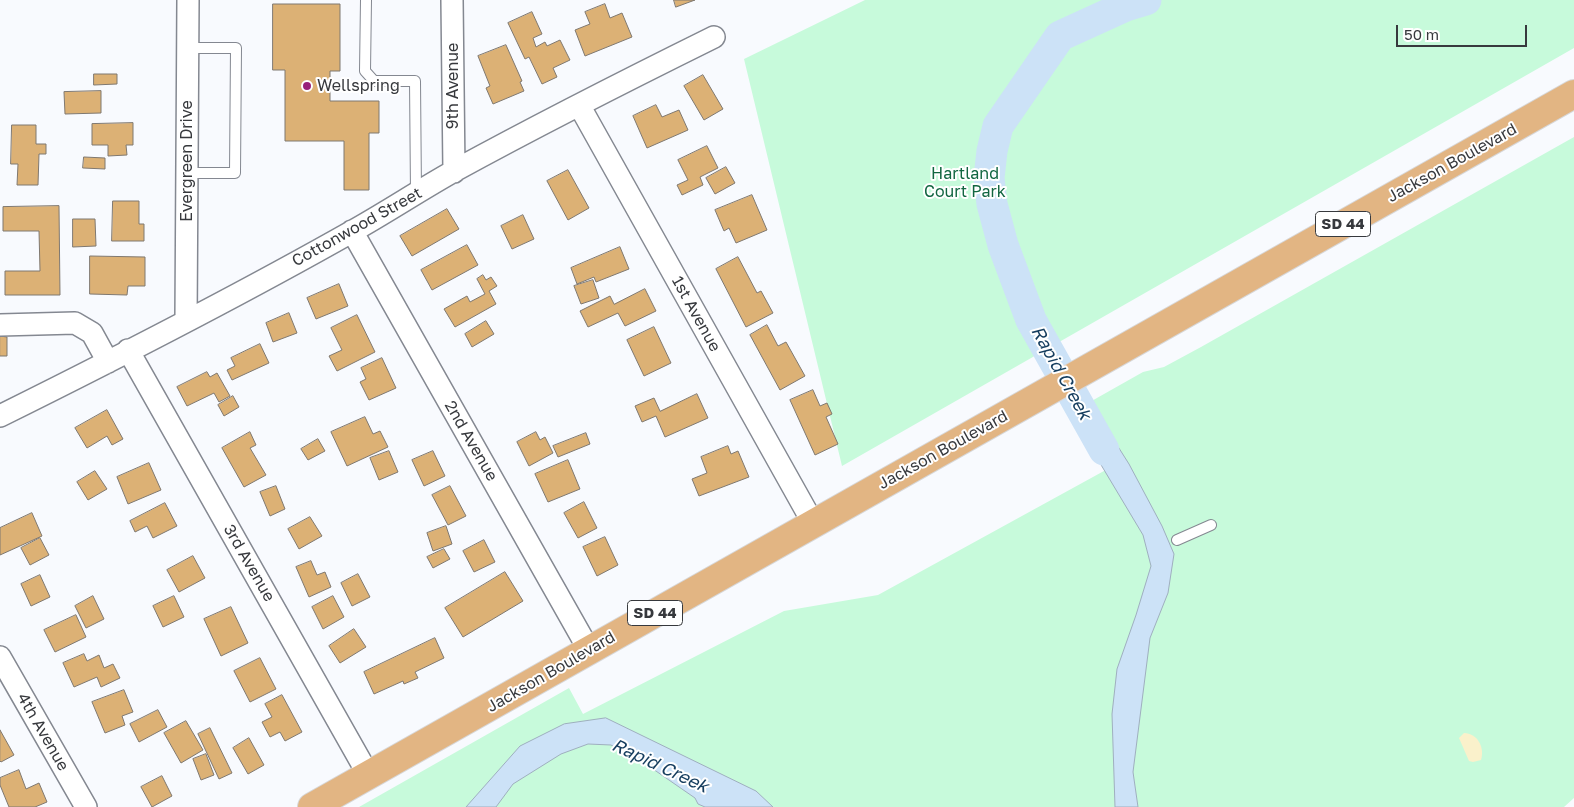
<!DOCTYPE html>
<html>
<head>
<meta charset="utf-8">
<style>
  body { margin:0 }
  #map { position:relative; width:1574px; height:807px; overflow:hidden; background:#f8fafe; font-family:"Golos Text",sans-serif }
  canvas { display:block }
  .scale { position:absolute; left:1396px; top:25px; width:131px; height:22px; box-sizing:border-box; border:2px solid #37393d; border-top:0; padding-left:6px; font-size:15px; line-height:18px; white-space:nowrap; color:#37393d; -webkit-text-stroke:4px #fff; paint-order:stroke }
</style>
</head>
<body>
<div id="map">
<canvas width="1574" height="807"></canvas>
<div class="scale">50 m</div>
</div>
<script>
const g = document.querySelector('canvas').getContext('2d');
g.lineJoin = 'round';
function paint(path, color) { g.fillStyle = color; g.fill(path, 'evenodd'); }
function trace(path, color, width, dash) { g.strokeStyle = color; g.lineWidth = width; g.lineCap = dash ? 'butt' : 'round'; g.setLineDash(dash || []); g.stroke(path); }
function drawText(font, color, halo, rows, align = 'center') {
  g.font = font + ' "Golos Text",sans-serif'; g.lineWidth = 4; g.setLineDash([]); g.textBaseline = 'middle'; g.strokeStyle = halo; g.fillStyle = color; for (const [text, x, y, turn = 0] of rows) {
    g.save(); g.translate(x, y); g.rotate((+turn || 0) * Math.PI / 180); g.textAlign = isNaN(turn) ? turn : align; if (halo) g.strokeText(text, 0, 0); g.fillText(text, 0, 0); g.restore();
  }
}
paint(new Path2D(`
  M865 0H1574V48L842 466 744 59Z
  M1574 137V798L1564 807H359L569 688 583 714 784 611 878 595 1113 466 1081 407 1143 372 1164 367 1201 347Z`), '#c7fadb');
paint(new Path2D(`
  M1464 733C1477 733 1485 747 1481 760L1473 762 1469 761 1459 738Z`), '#faf1cb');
const water = new Path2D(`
  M1093 407 1129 464 1162 526 1174 554 1168 593 1150 638 1133 772 1138 807H1115L1112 714 1117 669 1136 615 1151 566 1143 535 1073 418Z
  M606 718 756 791 773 807H705L698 804 695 798 653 769 611 745 588 744 561 754 513 784 496 807H466L520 746 564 724Z`);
paint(water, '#cce2f7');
trace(water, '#9fafbf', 1);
trace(new Path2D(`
  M1104 450 1031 320 1003 245 992 204 989 178 992 151 998 126 1060 36 1126 6 1146 0`), '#cce2f7', 31);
const building = new Path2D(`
  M674 0H695L676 7Z
  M273 4H340V71H330V101H379V133H369V190H344V141H285V70H273Z
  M605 4 610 18 622 13 632 37 585 56 575 30 590 24 585 12Z
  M532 12 542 34 533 38 536 47 545 42 547 46 560 40 570 60 553 68 557 77 542 84 529 57 525 59 508 23Z
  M506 45 522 81 520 82 524 91 493 104 486 88 490 86 478 56Z
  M94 74H117V84L94 85Z
  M703 75 723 109 704 120 684 86Z
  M101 91V113L65 114 64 92Z
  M656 105 662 117 679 110 688 130 647 148 633 116Z
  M133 123V145H126L127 155 108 156V145H92V124Z
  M12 125H36V144H46V154H39L38 185H17L18 164H11Z
  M707 146 718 168 700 177 703 185 682 195 677 185 688 180 678 160Z
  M84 157 105 158V169L83 168Z
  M726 167 735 183 715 194 706 178Z
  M568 170 589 208 568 220 547 181Z
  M752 195 767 230 736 243 729 228 724 231 715 210Z
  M113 201H139V224H144V241H112Z
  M59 206 60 295H5V271H40L39 231H3V207Z
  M447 209 459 229 412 256 400 236Z
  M523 215 534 239 512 249 501 226Z
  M73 219H95L96 246 73 247Z
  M467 245 478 265 432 290 421 270Z
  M620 247 629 269 596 282 594 277 577 284 571 268Z
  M90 256 145 257V286H128L127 295 90 294Z
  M738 257 757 293 761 291 773 313 746 327 716 269Z
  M483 275 486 280 491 277 497 286 489 291 496 304 455 327 444 309 467 296 470 302 485 294 477 279Z
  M593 280 599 298 581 304 574 286Z
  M339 284 348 306 316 319 307 298Z
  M645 289 656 311 625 326 618 313 588 327 580 311 610 296 614 304Z
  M289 313 297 333 273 342 266 323Z
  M357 315 375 352 337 371 329 356 342 350 331 328Z
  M486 321 494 334 472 347 465 334Z
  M767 325 778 346 786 342 805 376 780 390 750 335Z
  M654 327 671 363 644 376 627 340Z
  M0 336 7 337V356H0Z
  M260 344 269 363 232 380 227 370 235 366 231 358Z
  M382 358 396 388 369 400 360 382 366 379 361 368Z
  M207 372 210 377 217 373 230 396 219 402 214 393 187 406 177 387Z
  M813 390 820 406 827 403 832 414 826 417 838 444 815 455 790 400Z
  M697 394 708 418 665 437 656 416 642 422 635 406 654 398 660 411Z
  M233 396 239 407 224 416 218 405Z
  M107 410 123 439 112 445 107 436 87 448 75 428Z
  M365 417 373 434 380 431 388 447 347 466 331 432Z
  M250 432 256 445 250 448 266 475 244 487 222 448Z
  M536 432 540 440 545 437 553 453 529 466 517 442Z
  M586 433 590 444 558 457 553 446Z
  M318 439 325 451 308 460 301 449Z
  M728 446 731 454 738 451 749 477 699 496 692 479 707 473 701 457Z
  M389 451 398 472 379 480 370 458Z
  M433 451 445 476 424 486 412 460Z
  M568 460 580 489 548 502 535 474Z
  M149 463 161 490 128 504 117 477Z
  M95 471 107 489 88 500 77 482Z
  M276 486 285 509 270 516 260 492Z
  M450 486 466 516 448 525 432 495Z
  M584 502 597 528 578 538 564 513Z
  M165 503 177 526 153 538 147 526 135 532 130 521Z
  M32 513 42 536 0 555V528Z
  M310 517 322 536 299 549 288 529Z
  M446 526 452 544 433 551 427 533Z
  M605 537 618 565 597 576 583 547Z
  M40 538 49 555 30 565 21 548Z
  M484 540 495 562 474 572 463 551Z
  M444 549 450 559 433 568 427 557Z
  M193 556 205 578 179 592 167 570Z
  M311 561 317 575 325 572 331 587 309 597 296 567Z
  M505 572 523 601 463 637 445 608Z
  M358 574 370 597 352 606 341 583Z
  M40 575 50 597 31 606 21 584Z
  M93 596 104 619 86 628 75 606Z
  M174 596 184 617 163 627 153 606Z
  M333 596 344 617 323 629 312 607Z
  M231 607 248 643 221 656 204 619Z
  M76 615 86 637 55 652 44 630Z
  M354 629 366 647 340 663 329 646Z
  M435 638 444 658 415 672 418 678 404 684 403 681 374 694 364 672Z
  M84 654 87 661 99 655 104 668 113 664 120 678 101 687 97 677 74 687 63 663Z
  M260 658 276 689 250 702 234 671Z
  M124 690 133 712 122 716 125 725 105 733 92 702Z
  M282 695 302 732 285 741 280 732 270 737 262 722 272 717 265 704Z
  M158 710 167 727 139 742 130 724Z
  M186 721 203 750 181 763 164 733Z
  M210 728 232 773 219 779 198 734Z
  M0 730 14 755 1 762 0 761Z
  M249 738 264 765 248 774 233 748Z
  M206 754 214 775 201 780 193 759Z
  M19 770 26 789 39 783 47 802 35 807H9L0 785V778Z
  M162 776 172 796 152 807 141 787Z`);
paint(building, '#dcb175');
trace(building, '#7f7870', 1);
const lane = new Path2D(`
  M366 0 365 71 374 81H415L416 194
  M187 173H235L236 48H188
  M1177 540 1211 525`);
const street = new Path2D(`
  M452 0 454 172
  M579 105 813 523
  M352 231 589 650
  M186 321 188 0
  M0 325 75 323 92 333 108 362
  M128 350 369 776
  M0 416C119 357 238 296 353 231 387 212 420 190 454 171 540 124 627 80 714 37
  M0 657 86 807`);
const primary = new Path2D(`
  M312 807 1574 94`);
trace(lane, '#848891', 12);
trace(street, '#848891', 24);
trace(primary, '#d7d7d8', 30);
trace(lane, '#fff', 10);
trace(street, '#fff', 21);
trace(primary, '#e2b583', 28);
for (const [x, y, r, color] of [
  [307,86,5,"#98207a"]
]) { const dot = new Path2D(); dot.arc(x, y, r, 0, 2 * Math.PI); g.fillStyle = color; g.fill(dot); trace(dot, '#fff', 2); }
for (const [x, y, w] of [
  [1343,224,55],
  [655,613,55]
]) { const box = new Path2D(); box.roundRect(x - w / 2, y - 12.5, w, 25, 4); g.fillStyle = '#fff'; g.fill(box); trace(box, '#37393d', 1); }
drawText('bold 15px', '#37393d', null, [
  ["SD 44",1343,224],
  ["SD 44",655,613]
]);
drawText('16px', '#37393d', '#fff', [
  ["Wellspring",317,86]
], 'left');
drawText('16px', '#37393d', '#fff', [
  ["9th Avenue",453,86,-90],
  ["Evergreen Drive",187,161,-90],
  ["Jackson Boulevard",1452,163,-29],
  ["Cottonwood Street",357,227,-29],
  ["1st Avenue",696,314,61],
  ["2nd Avenue",471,441,60],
  ["Jackson Boulevard",943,450,-29],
  ["3rd Avenue",249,563,60],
  ["Jackson Boulevard",551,672,-30],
  ["4th Avenue",43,732,60]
]);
drawText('16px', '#126641', '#fff', [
  ["Hartland",965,174],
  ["Court Park",965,192]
]);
drawText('italic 18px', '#153d5e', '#fff', [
  ["Rapid Creek",1061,373,61],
  ["Rapid Creek",660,766,25]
]);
</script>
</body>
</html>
